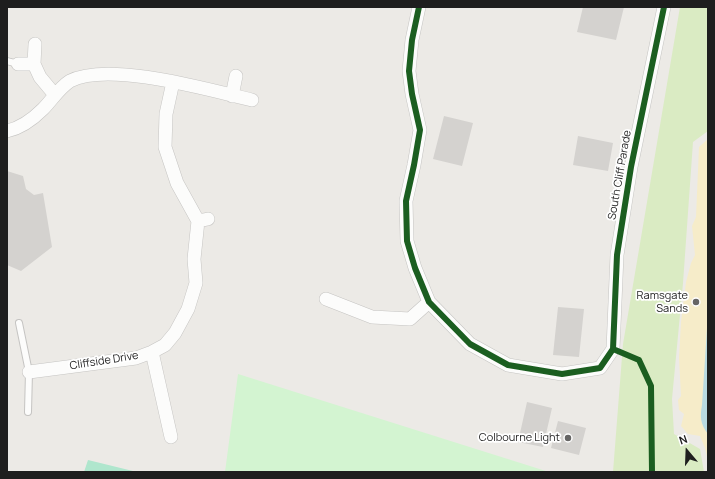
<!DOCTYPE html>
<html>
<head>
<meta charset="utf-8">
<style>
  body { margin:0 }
  #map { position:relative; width:715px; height:479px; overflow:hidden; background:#eceae6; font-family:Manrope,sans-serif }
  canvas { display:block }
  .frame { position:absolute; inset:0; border:8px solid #1e1e1e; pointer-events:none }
  .north { position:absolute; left:667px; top:431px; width:40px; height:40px; -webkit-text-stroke:3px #fff; paint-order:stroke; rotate:341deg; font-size:11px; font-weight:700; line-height:16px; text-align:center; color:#1e1e1e }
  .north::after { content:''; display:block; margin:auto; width:14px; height:18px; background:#1e1e1e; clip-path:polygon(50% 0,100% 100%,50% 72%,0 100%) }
</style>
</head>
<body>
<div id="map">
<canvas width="715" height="479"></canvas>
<div class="frame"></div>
<div class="north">N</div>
</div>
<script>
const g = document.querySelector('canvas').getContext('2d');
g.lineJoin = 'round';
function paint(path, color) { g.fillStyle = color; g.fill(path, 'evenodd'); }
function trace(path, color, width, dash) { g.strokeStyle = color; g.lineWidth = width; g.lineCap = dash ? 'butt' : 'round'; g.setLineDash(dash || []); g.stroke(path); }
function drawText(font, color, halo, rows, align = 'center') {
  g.font = font + ' Manrope,sans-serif'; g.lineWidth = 3.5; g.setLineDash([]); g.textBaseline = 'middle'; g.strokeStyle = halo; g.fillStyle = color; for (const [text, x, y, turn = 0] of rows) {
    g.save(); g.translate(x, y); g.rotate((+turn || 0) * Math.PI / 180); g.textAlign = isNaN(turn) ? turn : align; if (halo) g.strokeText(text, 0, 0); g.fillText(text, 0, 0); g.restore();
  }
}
paint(new Path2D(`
  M680 7H708V131L693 142 683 283 672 399 674 434 700 449 704 472H613L623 344Z`), '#daebc3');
paint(new Path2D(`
  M708 139V461L705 448 700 436 688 434 681 426 684 414 679 410 678 400 681 396 679 358 681 322 686 282 691 263 695 255 692 226 696 217 699 147Z`), '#f6ecc9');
paint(new Path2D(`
  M238 374 549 472H225Z`), '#d3f4d1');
paint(new Path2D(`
  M88 460 137 472H84Z`), '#afe6cd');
paint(new Path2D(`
  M708 290V434C700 424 700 416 702 405L707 328Z`), '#b8dae1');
paint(new Path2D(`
  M583 7H624L616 40 577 32Z
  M444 116 473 123 462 166 433 159Z
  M578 136 613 143 608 171 573 165Z
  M7 171 23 176 26 189 34 195 43 193 52 247 21 271 7 265Z
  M558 307 584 309 579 357 553 355Z
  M527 402 552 408 543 447 518 442Z
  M558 421 586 428 579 455 551 448Z`), '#d4d2cf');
const service = new Path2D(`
  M7 61 18 64
  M19 323 29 372 28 412`);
const minor = new Path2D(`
  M419 7 412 40 409 71 412 94 420 130 414 165 406 201 407 241 415 268 429 302 470 344 508 365 562 374 600 368 613 349 617 255 631 167 664 7
  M35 44 34 64 40 77 55 95
  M18 64H34
  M173 82 166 114 165 147 177 183 198 221
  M232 96 236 76
  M7 131C21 128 33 119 43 109 52 100 59 88 70 81 109 61 209 90 252 100
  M326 299 372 317 410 319 429 302
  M152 352 171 437
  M29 372 136 358 152 352 165 345 175 333 188 309 196 283 194 259 198 221 208 219`);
trace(service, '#c5c4c2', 8);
trace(minor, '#c5c4c2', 14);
trace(service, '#fcfcfb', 6);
trace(minor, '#fcfcfb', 13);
trace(new Path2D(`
  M419 7 412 40 409 71 412 94 420 130 414 165 406 201 407 241 415 268 429 302 470 344 508 365 562 374 600 368 613 349
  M613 349 617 255 631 167 664 7
  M613 349 639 360 651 386 652 472`), '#1b5e20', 6);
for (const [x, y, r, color] of [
  [696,302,4,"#666564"],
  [568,438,4,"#666564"]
]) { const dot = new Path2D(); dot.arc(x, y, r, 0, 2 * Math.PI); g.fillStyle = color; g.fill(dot); trace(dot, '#fff', 1.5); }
drawText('11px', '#1e1e1e', '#fff', [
  ["South Cliff Parade",620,175,-80],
  ["Cliffside Drive",104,361,-9]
]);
drawText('11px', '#1e1e1e', '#fff', [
  ["Ramsgate",688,296],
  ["Sands",688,309],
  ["Colbourne Light",560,438]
], 'right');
</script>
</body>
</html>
